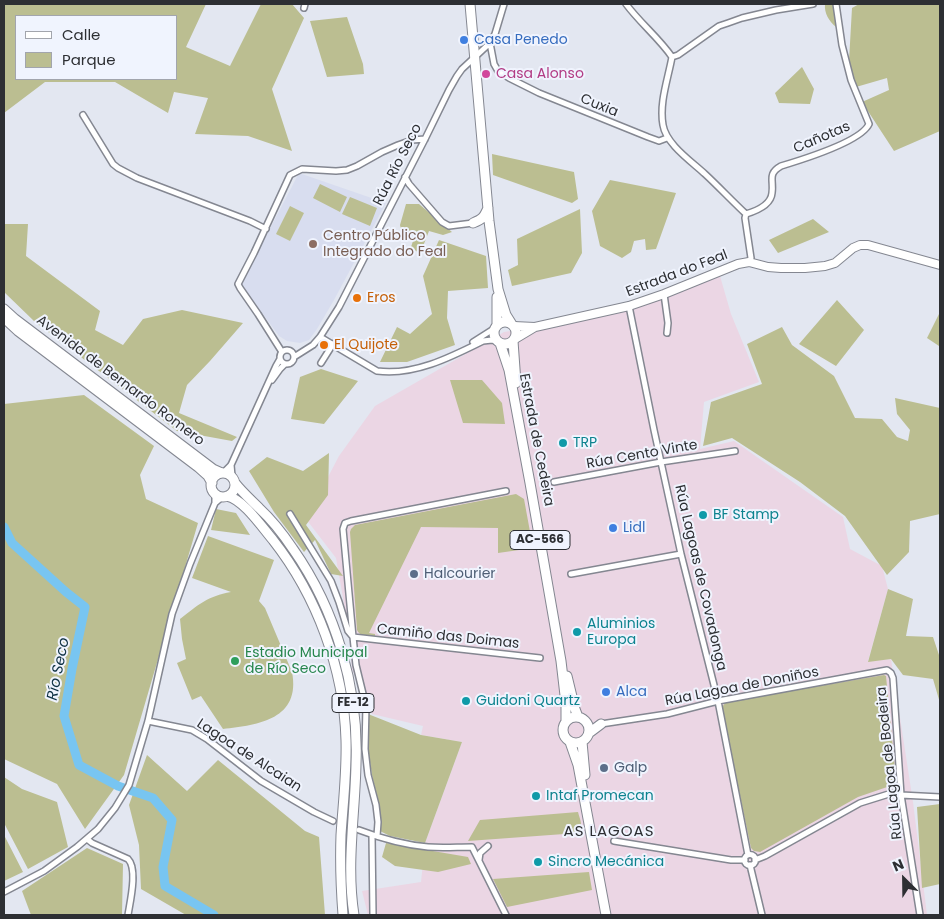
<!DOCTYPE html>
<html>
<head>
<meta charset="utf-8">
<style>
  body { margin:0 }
  #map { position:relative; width:944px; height:919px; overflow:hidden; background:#e3e7f1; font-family:Poppins,sans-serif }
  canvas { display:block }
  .frame { position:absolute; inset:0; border:5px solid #2d2f33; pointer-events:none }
  .legend { position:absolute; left:15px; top:15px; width:162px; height:65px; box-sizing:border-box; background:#f0f4fe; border:1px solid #a2a5ad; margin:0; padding:6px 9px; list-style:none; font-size:15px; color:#2d2f33 }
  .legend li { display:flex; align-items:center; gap:10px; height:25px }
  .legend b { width:25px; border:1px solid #a2a5ad }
  .north { position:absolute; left:879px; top:854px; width:50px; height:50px; -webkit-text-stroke:4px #f0f4fe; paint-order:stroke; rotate:337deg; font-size:14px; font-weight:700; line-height:20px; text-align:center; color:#2d2f33 }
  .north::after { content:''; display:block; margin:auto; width:18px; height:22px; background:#2d2f33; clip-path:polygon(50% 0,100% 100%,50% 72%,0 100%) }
</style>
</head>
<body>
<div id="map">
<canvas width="944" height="919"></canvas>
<div class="frame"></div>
<ul class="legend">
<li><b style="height:6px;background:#fff"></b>Calle</li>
<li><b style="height:14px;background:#bbbe91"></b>Parque</li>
</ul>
<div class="north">N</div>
</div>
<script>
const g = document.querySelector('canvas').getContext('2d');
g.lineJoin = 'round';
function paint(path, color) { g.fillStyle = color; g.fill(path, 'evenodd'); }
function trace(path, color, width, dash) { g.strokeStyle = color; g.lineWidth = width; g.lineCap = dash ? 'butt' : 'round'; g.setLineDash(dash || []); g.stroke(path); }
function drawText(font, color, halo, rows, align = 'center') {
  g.font = font + ' Poppins,sans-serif'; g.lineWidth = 4; g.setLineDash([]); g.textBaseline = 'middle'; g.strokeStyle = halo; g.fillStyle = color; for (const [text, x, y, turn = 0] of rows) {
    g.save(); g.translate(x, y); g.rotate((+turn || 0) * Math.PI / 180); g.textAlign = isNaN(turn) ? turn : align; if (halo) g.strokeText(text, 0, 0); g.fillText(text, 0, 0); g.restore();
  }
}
paint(new Path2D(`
  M299 173 386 203 334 300 317 329 309 340 300 343 287 341 279 336 241 284Z`), '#d8ddef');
paint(new Path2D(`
  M720 276 731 314 759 382 704 402 700 449 734 441 843 517 850 549 882 566 888 589 868 661 891 659 913 802 927 915H368L362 891 421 882 425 843 462 742 421 735 423 726 372 714 352 669 349 632 336 558 306 519 339 456 375 406 504 332 524 329H544L624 312 668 297Z`), '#ebd6e4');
paint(new Path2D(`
  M4 4H206L186 47 230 66 261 4H292L304 18 272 89 292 151 248 136 195 134 208 98 174 92 168 113 115 82H45L4 113ZM16 16H176V79H16Z
  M825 4H831L835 6 837 22 836 27C829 21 824 13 825 4Z
  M859 4H940V131L894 151 862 102 889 90 887 78 856 87 849 61 852 8Z
  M347 17 363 64 364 74 327 77 310 21Z
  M802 67 814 89 810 104 779 103 775 93Z
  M492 154 574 172 578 199 572 203 493 175Z
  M610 180 676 193 656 249 646 250 645 239 634 241 631 252 622 258 600 246 592 211Z
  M320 184 347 197 340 212 313 198Z
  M350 197 377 208 370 226 342 214Z
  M406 204H419L452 232 443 235 429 231 420 254 411 247 416 232 410 231 403 237 400 225Z
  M290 206 304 213 290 241 276 234Z
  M580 209 582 253 571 273 512 286 508 270 518 265 517 239Z
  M813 219 829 232 778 253 769 240Z
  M4 224H28L26 256 100 311 95 330 123 345 143 319 182 310 243 323 210 361 187 385 179 413 237 437 232 441 177 431 34 321 4 292Z
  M439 240 486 256 488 288 448 291 447 318 455 345 407 362H380L397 327 410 334 432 314 423 276Z
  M837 300 864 330 836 366 799 344Z
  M940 312V346H939L927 338Z
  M782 327 792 345 834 376 855 418 882 419 897 437 908 441 910 430 897 414 895 398 940 408V514L910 521 909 552 887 575 845 516 800 482 732 438 703 446 711 402 762 384 747 344Z
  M321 369 358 381 324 424 291 419 300 377Z
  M450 380H482L502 403 505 424 463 423Z
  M84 395 154 446 140 475 146 499 198 523 124 775 85 829 57 784 4 759V404Z
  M329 453 328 495 306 525 343 576 331 574 315 540 304 552 274 512 249 471 267 457 303 471Z
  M516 494 524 499 533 548 498 553V528L421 527 369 633 375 634V636C368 636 360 637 357 630L350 532 351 529 355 525Z
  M216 509 236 513 250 535 211 530Z
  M208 536 274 560 259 601 265 608 292 672C301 719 259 725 223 729L201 696 192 700 177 663 186 659 182 639 180 619C198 605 208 596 231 592L192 578Z
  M888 589 913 599 906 636 933 637 940 658V703L933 679 903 675 891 659 868 662Z
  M884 675 886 676 896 780 894 783 890 786 858 797 760 852 754 851 751 848 722 710V707L726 702Z
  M368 714 421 735 462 742 425 843 390 836 380 831V810L372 775 368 749Z
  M147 755 187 791 218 760 305 831 319 837 325 915H186L141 889 139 845 129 805Z
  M4 777 22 789 57 802 68 847 28 869 4 823Z
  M940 804V884L922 888 917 807Z
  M578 812C580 820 584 827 578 833L468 841 480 820Z
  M4 835 23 872 4 881Z
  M386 843 468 857 471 864 438 872 395 866 382 857Z
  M87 848 123 864 122 915H31L22 891Z
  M589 872 592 890 507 907 493 879Z`), '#bbbe91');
trace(new Path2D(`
  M4 527 12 543 66 592 85 607 72 669 64 716 79 765 118 786 153 798 172 820 163 867 165 886 214 915`), '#78c5f1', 9);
const minor = new Path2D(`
  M626 4C640 23 659 38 672 57 668 79 659 103 663 125 666 144 691 161 705 174 719 187 732 201 746 214L745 218 751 258 749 262
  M304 8 305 4
  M490 43 494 64 498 71 509 78 539 93 648 137 659 141 667 138
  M672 57 678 55 719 26 728 23 742 18 776 10 813 4
  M83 115 113 164 118 168 137 178 250 221 266 229
  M405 177 409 184 442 222 449 226 473 223
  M746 214C756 211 771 205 772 193 774 180 767 174 781 166 801 160 861 142 869 124L851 80 842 45 836 4
  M664 294 668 323 667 333
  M629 306 654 430 681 554 718 701 748 855
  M320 337 377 371C414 376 451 357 483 341L492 340 497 341
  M473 342 495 328
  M280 357a7 7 0 1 1 14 0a7 7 0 1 1-14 0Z
  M282 352 258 314 240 288 238 284 254 253 290 175 302 169 336 171 347 170 357 166 382 152 398 145 412 140 425 139
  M294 357 313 345 320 337 339 307 425 139 449 90 457 76 462 69 490 43 495 34 504 4
  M321 363 333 344
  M272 380 280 369 285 364
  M231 465 232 476
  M223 473 231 465 276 366 280 359
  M554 482 661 462 735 451
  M506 491 351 521 345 523 343 529 353 637 540 658
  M215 503 223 496
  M290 514 331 581 339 602 348 631 353 637 356 665 366 706 365 749 368 775 376 805 378 822 377 836
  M571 574 681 554
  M148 721 192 730 207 739 261 781 314 812 333 821
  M601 724 667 714 718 701 887 670 891 673 893 678 901 795 920 915
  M359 830C380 838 405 845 428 847 443 848 457 847 472 847L506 915
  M372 835 373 915
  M87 839 92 843 128 859C138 869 130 902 128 915
  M614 841 731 860H745
  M744.5 860a5.5 5.5 0 1 1 11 0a5.5 5.5 0 1 1-11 0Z
  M479 860 480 853 488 846
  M755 860 765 856 860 803 892 793 901 795 940 797
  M750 865 762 915
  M4 892 44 871 77 847 98 829 115 808 129 785 148 721 172 614 190 564 215 503V497L214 492`);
const secondary = new Path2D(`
  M514 326 535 327 629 306 664 294 738 264 749 262 768 267 781 268H805L825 266 835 263 853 248 860 245H868L940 265
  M515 339 535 327`);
const primary = new Path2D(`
  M470 4 489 221 498 289 506 315 511 323
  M473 223C483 219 484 217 488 208
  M494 333a11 11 0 1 1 22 0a11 11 0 1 1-22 0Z
  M497 325V297
  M513 341 516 383
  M500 343 509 370 530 483 561 661 566 704V720
  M567 676 575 709 578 717
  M563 730a13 13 0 1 1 26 0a13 13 0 1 1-26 0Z
  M589 733 601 724
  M570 742 578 765 606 915
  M582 742 585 775`);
const trunk = new Path2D(`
  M4 309 15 319 213 469 222 473
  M4 318 18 331 198 467 208 476 212 483
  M211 485a12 12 0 1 1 24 0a12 12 0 1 1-24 0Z
  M235 483C242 492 251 500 259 508 272 520 283 534 293 549 336 610 359 689 356 764 355 815 346 864 354 915
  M227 496C243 499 262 527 273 540 317 596 344 669 346 740 347 772 343 804 341 835 340 862 341 889 343 915`);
trace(minor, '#848791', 8);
trace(secondary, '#848791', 10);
trace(primary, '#848791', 11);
trace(trunk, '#848791', 11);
trace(minor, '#fff', 5);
trace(secondary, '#fff', 8);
trace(primary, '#fff', 9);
trace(trunk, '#fff', 9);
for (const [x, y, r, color] of [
  [464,40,5,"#3f7fe0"],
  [486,74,5,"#d1479c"],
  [313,244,5,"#8d6e63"],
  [357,298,5,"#e8710a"],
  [324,345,5,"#e8710a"],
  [563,443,5,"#0f9aa8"],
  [703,515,5,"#0f9aa8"],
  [613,528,5,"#3f7fe0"],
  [414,574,5,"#5c6f8a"],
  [577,632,5,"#0f9aa8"],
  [235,661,5,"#2e9e5b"],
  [606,692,5,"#3f7fe0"],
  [466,701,5,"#0f9aa8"],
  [604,768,5,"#5c6f8a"],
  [536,796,5,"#0f9aa8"],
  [538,862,5,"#0f9aa8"]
]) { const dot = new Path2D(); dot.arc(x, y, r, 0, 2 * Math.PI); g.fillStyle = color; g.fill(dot); trace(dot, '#f0f4fe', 2); }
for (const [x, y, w] of [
  [540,540,60],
  [353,703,42]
]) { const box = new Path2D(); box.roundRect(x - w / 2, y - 9.5, w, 19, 4); g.fillStyle = '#f0f4fe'; g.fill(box); trace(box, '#2d2f33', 1); }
drawText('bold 12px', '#2d2f33', null, [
  ["AC-566",540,540],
  ["FE-12",353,703]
]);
drawText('14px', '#366cbe', '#f0f4fe', [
  ["Casa Penedo",474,40],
  ["Lidl",623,528],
  ["Alca",616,692]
], 'left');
drawText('14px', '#b23c85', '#f0f4fe', [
  ["Casa Alonso",496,74]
], 'left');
drawText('14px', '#2d2f33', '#f0f4fe', [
  ["Cuxia",599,106,22],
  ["Cañotas",822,138,-23],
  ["Rúa Río Seco",398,165,-63],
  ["Estrada do Feal",677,274,-21],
  ["Avenida de Bernardo Romero",120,381,37],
  ["Estrada de Cedeira",536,440,79],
  ["Rúa Cento Vinte",642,455,-10],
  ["Rúa Lagoas de Covadonga",700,578,77],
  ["Camiño das Doimas",448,637,6],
  ["Rúa Lagoa de Doniños",742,687,-11],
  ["Lagoa de Alcaian",249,756,33],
  ["Rúa Lagoa de Bodeira",890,763,-96]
]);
drawText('14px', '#785e54', '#f0f4fe', [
  ["Centro Público",323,236],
  ["Integrado do Feal",323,252]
], 'left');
drawText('14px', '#c56008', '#f0f4fe', [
  ["Eros",367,298],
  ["El Quijote",334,345]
], 'left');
drawText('14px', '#0d838f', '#f0f4fe', [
  ["TRP",573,443],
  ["BF Stamp",713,515],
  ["Aluminios",587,624],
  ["Europa",587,640],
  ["Guidoni Quartz",476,701],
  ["Intaf Promecan",546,796],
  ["Sincro Mecánica",548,862]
], 'left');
drawText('14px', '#4e5e75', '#f0f4fe', [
  ["Halcourier",424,574],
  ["Galp",614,768]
], 'left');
drawText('14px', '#27864d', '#f0f4fe', [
  ["Estadio Municipal",245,653],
  ["de Río Seco",245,669]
], 'left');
drawText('italic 15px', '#0e3143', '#f0f4fe', [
  ["Río Seco",59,669,-79]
]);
g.letterSpacing = '1px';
drawText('15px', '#2d2f33', '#f0f4fe', [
  ["AS LAGOAS",609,832]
]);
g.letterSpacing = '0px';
</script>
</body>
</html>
